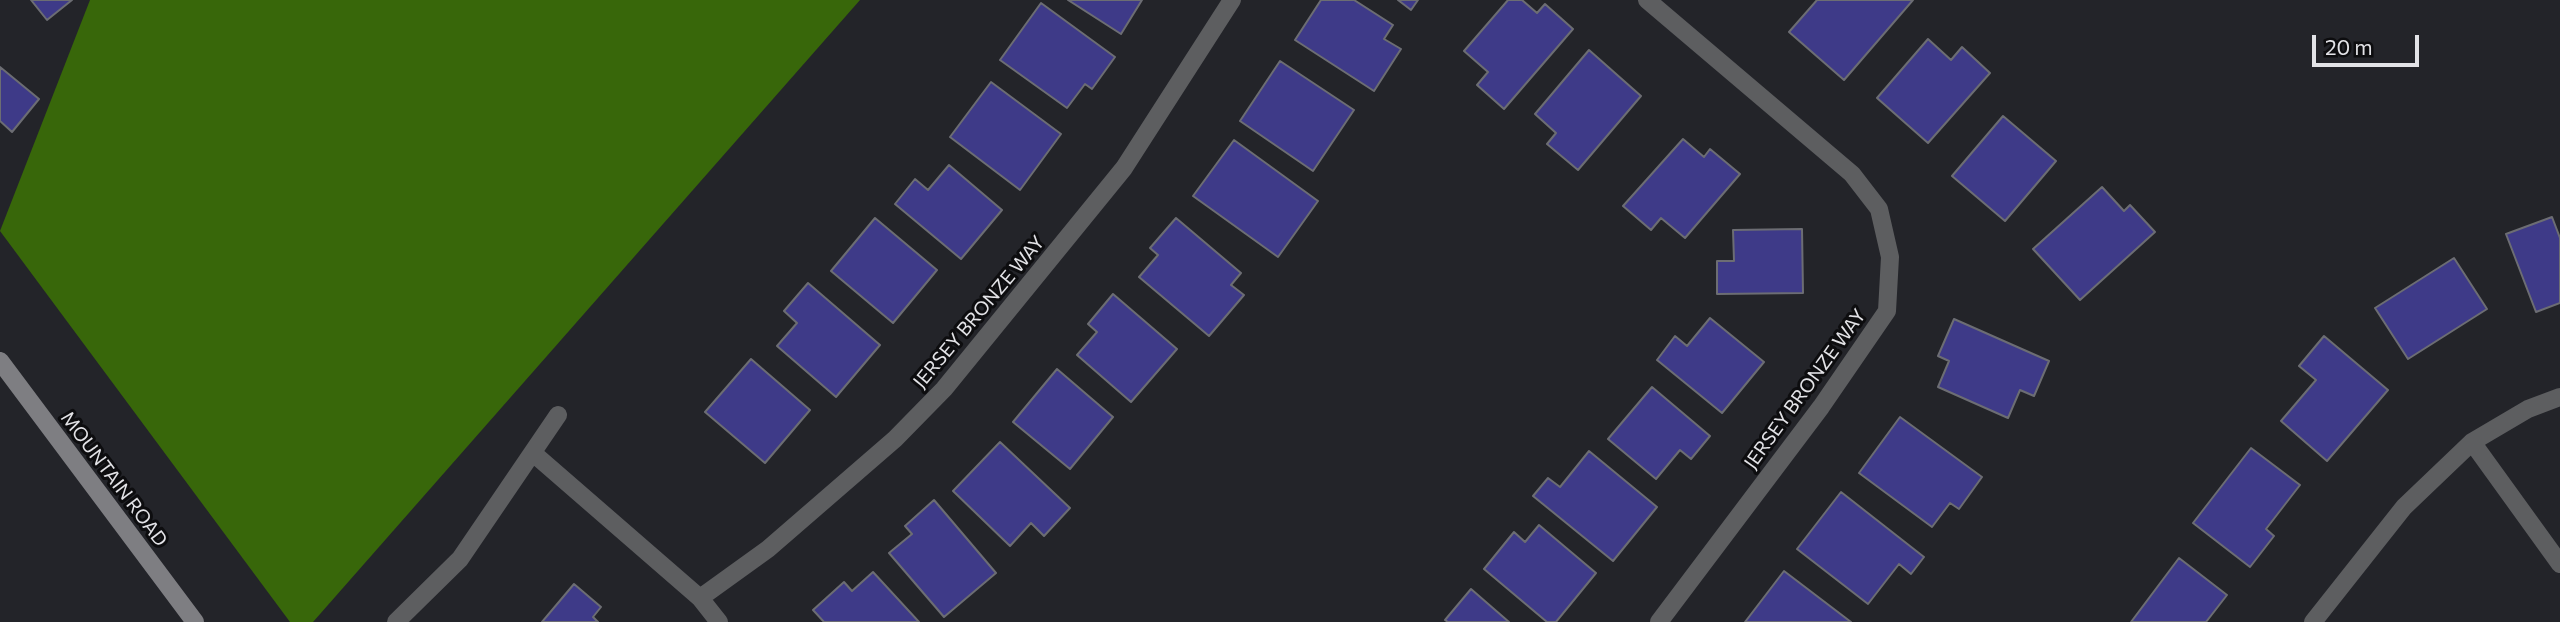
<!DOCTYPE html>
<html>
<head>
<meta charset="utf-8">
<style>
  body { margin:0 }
  #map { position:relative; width:2560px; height:622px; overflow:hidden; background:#232429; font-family:Commissioner,sans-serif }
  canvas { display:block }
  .scale { position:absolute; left:2312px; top:35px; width:107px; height:32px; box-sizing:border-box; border:4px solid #e3e3e7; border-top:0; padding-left:9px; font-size:21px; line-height:24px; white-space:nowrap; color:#e3e3e7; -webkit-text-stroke:5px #0d0d0f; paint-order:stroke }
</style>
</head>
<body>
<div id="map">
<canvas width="2560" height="622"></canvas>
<div class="scale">20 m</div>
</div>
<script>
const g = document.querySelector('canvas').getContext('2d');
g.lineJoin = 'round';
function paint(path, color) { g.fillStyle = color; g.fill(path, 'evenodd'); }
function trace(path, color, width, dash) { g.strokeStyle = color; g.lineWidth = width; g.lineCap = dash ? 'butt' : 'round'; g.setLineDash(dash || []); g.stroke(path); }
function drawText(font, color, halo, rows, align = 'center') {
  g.font = font + ' Commissioner,sans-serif'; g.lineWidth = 6; g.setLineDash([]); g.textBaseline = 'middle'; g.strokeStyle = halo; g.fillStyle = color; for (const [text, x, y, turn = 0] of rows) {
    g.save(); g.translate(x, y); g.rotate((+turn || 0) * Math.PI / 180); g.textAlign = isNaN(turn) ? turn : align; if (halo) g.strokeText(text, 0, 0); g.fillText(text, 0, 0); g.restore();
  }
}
paint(new Path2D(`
  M90 0H860L313 622H290L0 231Z`), '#38670a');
const building = new Path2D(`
  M31 0H72L47 20Z
  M1068 0H1142L1121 34Z
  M1321 0H1354L1393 25 1384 39 1401 49 1374 91 1295 40Z
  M1398 0H1418L1411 10Z
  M1508 0H1522L1537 13 1545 4 1573 29 1504 109 1477 85 1488 72 1464 51Z
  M1817 0H1913L1844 80 1789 32Z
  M1041 3 1115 57 1092 89 1085 84 1067 108 1000 60Z
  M1928 39 1951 60 1962 47 1990 73 1928 143 1877 98Z
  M1589 50 1641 96 1578 170 1547 144 1556 133 1535 114Z
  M1280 61 1354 110 1313 171 1240 121Z
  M0 67 39 99 12 132 0 121Z
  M991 82 1061 134 1020 190 950 137Z
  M2003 116 2056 161 2005 221 1952 176Z
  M1683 139 1704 157 1710 149 1740 174 1685 238 1661 218 1651 230 1623 206Z
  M1234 140 1318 201 1278 257 1193 196Z
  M949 165 1002 210 961 259 895 204 915 179 928 190Z
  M2102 187 2124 211 2130 205 2155 232 2080 300 2033 249Z
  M2552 217 2560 238V303L2536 312 2506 234Z
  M875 218 937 270 893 323 831 271Z
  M1176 218 1241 273 1231 285 1244 295 1209 336 1139 277 1158 255 1150 248Z
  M1802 229 1803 293 1717 294V261H1734L1733 230Z
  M2454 258 2487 309 2408 359 2375 308Z
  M808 283 880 345 836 397 777 346 797 323 784 311Z
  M1113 294 1177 349 1131 402 1077 355 1097 332 1088 324Z
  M1710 318 1764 362 1722 413 1657 360 1675 336 1687 346Z
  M1954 319 2049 361 2034 396 2020 390 2008 418 1938 387 1949 361 1938 356Z
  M2324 336 2388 390 2327 461 2281 421 2316 380 2299 366Z
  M751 359 810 410 765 463 705 412Z
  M1057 369 1113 417 1070 469 1013 422Z
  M1652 387 1710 436 1691 459 1680 450 1656 479 1608 439Z
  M1900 417 1982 477 1959 509 1950 503 1932 527 1859 473Z
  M1000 442 1070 508 1044 536 1031 523 1010 546 953 491Z
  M2251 448 2300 485 2266 529 2274 536 2250 567 2193 523Z
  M1589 451 1657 507 1613 561 1533 496 1548 478 1560 487Z
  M1841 492 1924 557 1911 574 1899 564 1868 604 1797 549Z
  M934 500 996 573 944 617 889 553 912 534 905 526Z
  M1539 525 1596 573 1556 622H1547L1484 569 1514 532 1525 542Z
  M2179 558 2227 595 2206 622H2131Z
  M1784 571 1851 622H1745Z
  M873 572 919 622H824L813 610 844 582 852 591Z
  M574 584 601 607 593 617 598 622H542Z
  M1471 589 1509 622H1448L1445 620Z`);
paint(building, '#3e3a88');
trace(building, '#6c6d73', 2);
trace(new Path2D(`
  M1647 0 1852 174 1879 209 1890 257 1887 311 1821 407 1659 622
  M2472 442 2560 564
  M533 453 700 598 719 622
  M700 598 768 549 895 439 944 389 1124 168 1232 0
  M396 622 460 559 558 415
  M2313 622 2404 507 2472 442 2528 409 2560 397`), '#5d5e60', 18);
trace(new Path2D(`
  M0 361 195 622`), '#7e7e82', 18);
drawText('19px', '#e3e3e7', '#0d0d0f', [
  ["JERSEY BRONZE WAY",979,312,-50],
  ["JERSEY BRONZE WAY",1805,389,-54],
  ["MOUNTAIN ROAD",114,479,53]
]);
</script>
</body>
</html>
